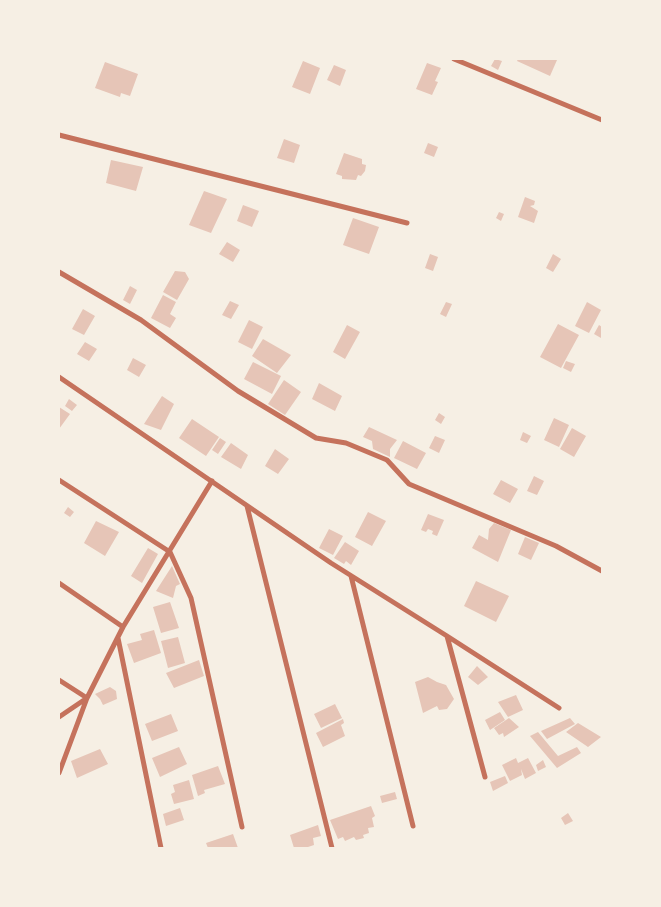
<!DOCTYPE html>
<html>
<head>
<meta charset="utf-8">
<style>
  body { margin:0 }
  #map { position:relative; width:661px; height:907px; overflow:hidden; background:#f6efe4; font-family:"Source Serif 4",serif }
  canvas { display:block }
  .frame { position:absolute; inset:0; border:60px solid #f6efe4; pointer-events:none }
</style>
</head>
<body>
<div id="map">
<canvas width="661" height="907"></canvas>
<div class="frame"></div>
</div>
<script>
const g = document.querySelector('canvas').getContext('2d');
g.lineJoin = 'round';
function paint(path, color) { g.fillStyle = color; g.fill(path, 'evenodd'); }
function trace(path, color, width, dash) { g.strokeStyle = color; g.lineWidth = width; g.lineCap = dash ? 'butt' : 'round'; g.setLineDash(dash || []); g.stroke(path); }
paint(new Path2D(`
  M495 59 502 61 498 70 491 66Z
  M518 59H553L557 60 550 76 517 61Z
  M303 61 320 68 310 94 292 87Z
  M105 62 138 74 130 96 121 93 120 97 95 88Z
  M427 63 441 68 435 81 438 82 432 95 416 89Z
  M334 65 346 70 340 86 327 80Z
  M284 139 300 145 294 163 277 158Z
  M428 143 438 147 434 157 424 153Z
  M344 153 362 159V164L366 165 365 171 361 176 358 175 356 180 342 179V176L336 174Z
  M111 160 143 167 136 191 106 183Z
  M204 191 227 199 211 233 189 225Z
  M525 197 535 201 534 205 530 206 538 211 534 223 518 217Z
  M243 205 259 211 252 227 237 221Z
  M499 212 504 214 501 221 496 218Z
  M353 218 379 227 369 254 343 245Z
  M227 242 240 250 233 262 219 254Z
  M430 254 438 257 433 271 425 268Z
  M553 254 561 259 553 272 546 268Z
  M175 271 185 272 189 279 177 300 163 292Z
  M130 286 137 290 130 304 123 300Z
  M163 295 176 302 170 314 176 318 170 328 151 318Z
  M230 301 239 305 231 319 222 315Z
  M446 302 452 304 446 317 440 314Z
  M587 302 601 310 589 333 575 326Z
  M83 309 95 316 84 335 72 329Z
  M249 320 263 327 252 349 238 342Z
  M558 324 579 335 561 368 540 357Z
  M347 325 360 332 345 359 333 352Z
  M599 325 602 327 601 338 594 334Z
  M263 339 291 355 277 373 252 356Z
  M85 342 97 349 89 361 77 354Z
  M133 358 146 365 139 377 127 370Z
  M566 361 575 364 571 372 563 368Z
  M253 362 281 376 272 394 244 379Z
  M284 380 301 392 285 415 268 404Z
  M319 383 342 396 335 411 312 399Z
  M162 396 174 404 161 430 144 424Z
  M69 399 77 405 72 411 65 406Z
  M59 407 70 414 59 429Z
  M439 413 445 417 441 424 435 420Z
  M554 418 569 425 559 447 544 440Z
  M192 419 219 437 206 456 179 438Z
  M369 427 397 440 390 449V457L373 449 372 441 363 437Z
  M572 428 586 436 574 457 560 449Z
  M523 432 531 436 527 443 520 440Z
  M435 436 445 440 439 453 429 448Z
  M220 438 226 442 218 454 212 450Z
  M403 441 426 453 417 469 394 458Z
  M231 443 248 455 241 469 221 457Z
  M275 449 289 459 278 474 265 466Z
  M534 476 544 481 537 495 527 491Z
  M501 480 518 489 510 503 493 494Z
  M68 507 74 512 70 517 64 513Z
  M368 512 386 521 372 546 355 537Z
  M428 514 444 520 437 536 432 534 433 531 428 529 426 532 421 530Z
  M96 521 119 532 105 556 84 543Z
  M494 523 511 530 498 562 472 548 479 535 488 540 489 529Z
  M329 529 343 536 333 555 319 548Z
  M525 537 539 543 531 560 518 554Z
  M345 542 359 551 351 565 346 561 344 564 334 558Z
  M148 548 158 554 142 583 131 576Z
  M172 566 180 584 176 586 173 598 156 591Z
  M476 581 509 596 496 622 464 606Z
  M170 602 179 628 161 633 153 607Z
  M154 630 161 653 134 663 127 644 142 640 140 634Z
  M178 637 185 663 168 668 161 641Z
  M199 660 204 676 174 688 166 673Z
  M477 666 488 677 478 685 468 677Z
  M428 677 437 682 446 685 454 699 447 709 439 710 437 706 423 713 415 682Z
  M110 687 116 691 117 699 103 705 100 699 95 694Z
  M516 695 523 710 508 717 498 702Z
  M335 704 342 718 321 728 314 714Z
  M500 712 505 720 490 730 485 720Z
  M171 714 178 731 152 741 145 724Z
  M509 718 519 727 504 737 503 733 499 735 494 728Z
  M570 718 575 724 547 739 541 731Z
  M343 719 344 723 341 725 345 736 323 747 316 733Z
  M578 723 601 737 588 747 566 732Z
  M538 732 558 756 577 747 581 753 557 768 530 736Z
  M179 747 187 764 160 777 152 758Z
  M100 749 108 764 77 778 71 761Z
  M516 758 518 763 528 758 536 773 525 779 521 769 522 775 510 781 502 765Z
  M543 760 546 767 538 771 536 765Z
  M218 766 225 784 204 790 205 793 198 796 192 775Z
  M505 776 508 783 493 791 490 782Z
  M189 780 194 799 174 804 171 794 175 792 173 785Z
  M395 792 397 799 382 803 380 796Z
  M371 806 375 816 372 818 374 827 368 828 369 833 363 835 364 838 356 840 354 837 345 841 343 837 338 839 330 820Z
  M180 808 184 820 166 826 163 814Z
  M568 813 573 821 565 825 561 818Z
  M318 825 321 836 313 838 314 845 305 848H294L290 835Z
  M233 834 238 848H208L206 843Z`), '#e6c5b7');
trace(new Path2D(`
  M454 59 602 120
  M59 135 407 223
  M59 272 141 320 238 391 316 438 346 443 387 460 409 484 556 546 602 571
  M59 377 331 563 447 636 485 777
  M59 480 170 552 191 598 242 827
  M247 506 332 848
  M351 576 413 826
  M59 583 123 627
  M447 636 559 708
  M118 638 161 848
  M59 680 87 698 59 773
  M59 717 87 698 123 627 212 481`), '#c5725c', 5);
</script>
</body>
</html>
